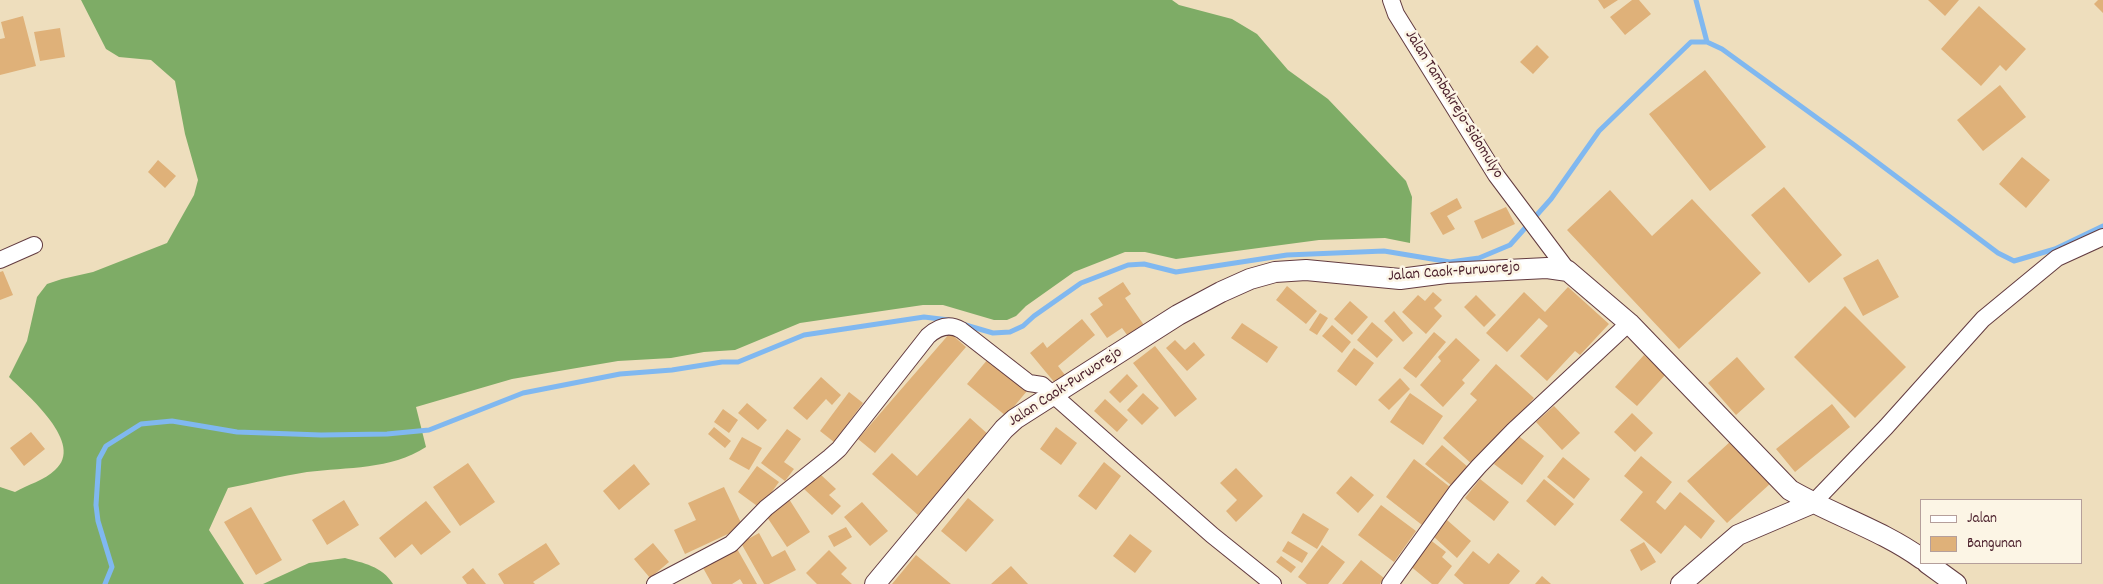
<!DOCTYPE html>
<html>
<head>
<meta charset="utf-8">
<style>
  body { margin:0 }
  #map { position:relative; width:2103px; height:584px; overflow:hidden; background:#eedebd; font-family:Dekko,sans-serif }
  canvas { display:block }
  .legend { position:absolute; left:1920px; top:499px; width:162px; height:65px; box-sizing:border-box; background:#fcf5e5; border:1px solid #b59f9b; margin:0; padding:6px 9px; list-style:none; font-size:15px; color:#4a1f2b }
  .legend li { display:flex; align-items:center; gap:10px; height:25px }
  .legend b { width:25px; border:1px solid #b59f9b }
</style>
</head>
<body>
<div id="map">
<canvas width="2103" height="584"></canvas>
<ul class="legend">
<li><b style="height:6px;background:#fff"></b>Jalan</li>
<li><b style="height:14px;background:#dfb179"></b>Bangunan</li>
</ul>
</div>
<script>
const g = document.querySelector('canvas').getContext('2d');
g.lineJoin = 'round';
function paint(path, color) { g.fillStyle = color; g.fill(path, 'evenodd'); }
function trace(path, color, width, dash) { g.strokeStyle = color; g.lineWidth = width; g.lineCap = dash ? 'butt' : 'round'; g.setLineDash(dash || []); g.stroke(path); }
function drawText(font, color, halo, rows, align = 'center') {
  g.font = font + ' Dekko,sans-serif'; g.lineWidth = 5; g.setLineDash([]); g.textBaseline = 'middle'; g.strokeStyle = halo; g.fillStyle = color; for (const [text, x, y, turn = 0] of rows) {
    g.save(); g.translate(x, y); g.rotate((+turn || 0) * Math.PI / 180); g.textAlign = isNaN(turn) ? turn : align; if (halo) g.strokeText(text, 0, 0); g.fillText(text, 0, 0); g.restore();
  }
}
paint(new Path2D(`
  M81 0H1172L1179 5 1232 19 1257 34 1288 70 1328 99 1406 181 1412 197 1410 243 1385 238 1319 240 1176 259 1145 252H1125L1074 272 1026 306 1016 316 1007 320H994L943 305H923L800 323 735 350 704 352 671 358 618 361 512 379 416 407 426 447C390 470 348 467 307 472 281 476 254 483 228 488L209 530 244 584H0V487L15 492C27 485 45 480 55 470 86 444 27 395 9 377L27 341 37 297 47 284 62 279 93 272 167 243 194 195 198 180 185 134 175 81 151 60 119 57 106 49Z
  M345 558C363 563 382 566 393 584H263L309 563Z`), '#7eac66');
trace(new Path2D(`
  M1696 0 1707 42
  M962 324 993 333 1010 332 1023 326 1034 316 1081 283 1128 265 1144 264 1176 272 1287 255 1384 251 1450 262 1479 258 1510 245 1551 199 1599 131 1691 42H1707L1722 49 1853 144 1998 253 2014 261 2055 249 2103 226
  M105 584 112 567 98 521 96 505 99 459 106 446 141 424 172 421 237 432 321 435 387 434 429 430 523 393 620 374 672 370 722 362H738L804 335 924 317 949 320`), '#80b8f0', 5);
paint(new Path2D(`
  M1598 0H1618L1604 9Z
  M1632 0H1639L1651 14 1625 35 1610 17Z
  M1928 0H1959L1945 16Z
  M2098 0H2103V13L2094 4Z
  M1979 6 2026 49 2006 71 2000 65 1981 86 1941 49Z
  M23 16 36 66 0 75V39L5 38 1 22Z
  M60 28 65 57 40 61 34 32Z
  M1537 45 1549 57 1533 74 1520 62Z
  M1705 70 1766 147 1710 191 1649 114Z
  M2000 85 2026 117 1983 151 1957 120Z
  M2022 157 2050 180 2026 208 1999 184Z
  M158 160 176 176 165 188 148 172Z
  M1784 187 1842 255 1809 283 1751 215Z
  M1610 190 1652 236 1692 199 1761 273 1679 349 1567 230Z
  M1457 198 1462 208 1447 216 1455 229 1443 235 1430 213Z
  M1506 207 1515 224 1482 239 1474 221Z
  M1878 259 1899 297 1863 316 1843 278Z
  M3 271 13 295 0 300V272Z
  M1123 282 1131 294 1125 298 1146 328 1130 339 1122 328 1107 338 1090 314 1103 305 1098 298Z
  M1287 286 1317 311 1306 324 1276 300Z
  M1568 287 1609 324 1580 355 1575 351 1547 381 1520 356 1548 326 1539 318 1507 352 1486 333 1524 292 1545 312Z
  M1433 292 1442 300 1434 308 1442 316 1426 334 1402 312 1418 295 1425 301Z
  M1476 295 1496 315 1484 327 1464 307Z
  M1350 301 1368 317 1352 335 1334 319Z
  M1845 306 1906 367 1855 418 1794 357Z
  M1394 311 1413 333 1403 342 1384 321Z
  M1320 313 1328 318 1317 335 1309 330Z
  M1082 319 1095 335 1058 366 1065 375 1055 383 1030 353 1043 342 1047 348Z
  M1372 322 1393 340 1377 358 1357 340Z
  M1242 323 1278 347 1267 363 1231 338Z
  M1332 325 1351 342 1342 353 1322 336Z
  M1434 332 1446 342 1416 378 1403 368Z
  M950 333 966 347 875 453 858 439Z
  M1456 338 1480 360 1462 380 1465 383 1443 407 1420 385 1441 361 1438 357Z
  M1175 340 1185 350 1194 342 1205 355 1187 371 1166 348Z
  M1155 346 1197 399 1175 417 1133 363Z
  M1354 348 1374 363 1356 386 1337 371Z
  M1644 355 1666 374 1637 406 1615 387Z
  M1737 357 1765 389 1736 415 1708 383Z
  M988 359 1027 391 1006 416 967 384Z
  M1496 364 1534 398 1474 466 1443 438 1477 400 1470 394Z
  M1127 374 1138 386 1120 403 1109 392Z
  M821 377 841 395 832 405 826 399 807 420 793 408Z
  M1400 378 1410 389 1389 410 1378 400Z
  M849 392 863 403 834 442 820 431Z
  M1143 393 1159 408 1142 425 1127 410Z
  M1410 393 1443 416 1423 445 1390 422Z
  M1105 399 1128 420 1117 432 1094 411Z
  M747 403 767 420 758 430 738 413Z
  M1832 404 1850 427 1795 472 1776 449Z
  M1554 406 1580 433 1562 450 1536 422Z
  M723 409 738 420 729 433 714 422Z
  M1632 413 1653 433 1635 452 1614 432Z
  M970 418 990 436 918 515 872 474 892 453 917 476Z
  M714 427 731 441 725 448 708 434Z
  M1056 427 1077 443 1061 465 1040 449Z
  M787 429 801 439 784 462 794 469 785 481 761 463Z
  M31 432 45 449 24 466 10 448Z
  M1516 434 1544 456 1522 485 1494 464Z
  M742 437 762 448 749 470 729 459Z
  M1731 441 1771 483 1727 523 1687 481Z
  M1442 445 1468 467 1452 486 1425 464Z
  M1641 456 1672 482 1656 502 1665 510 1680 492 1715 521 1701 539 1685 525 1661 554 1620 520 1643 492 1624 476Z
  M1563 457 1590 479 1574 499 1547 477Z
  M1414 459 1450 487 1422 525 1386 497Z
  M1104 462 1121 476 1096 510 1078 496Z
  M468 463 495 502 460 526 433 487Z
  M634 464 650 484 619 510 603 491Z
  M757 466 779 482 760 508 738 492Z
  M1236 468 1263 496 1236 522 1226 511 1237 500 1220 483Z
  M819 473 836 489 829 495 841 506 832 515 804 489Z
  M1351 476 1374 495 1358 513 1336 493Z
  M1480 479 1509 502 1494 521 1465 498Z
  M1544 479 1574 504 1555 526 1526 501Z
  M724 487 743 527 685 554 674 530 696 520 688 503Z
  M968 498 994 520 966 552 941 531Z
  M789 499 810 532 787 547 765 514Z
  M344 500 359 525 327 545 312 520Z
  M426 501 451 532 421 555 412 544 395 558 379 538Z
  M862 502 888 531 870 546 844 517Z
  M1381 505 1416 531 1394 562 1358 535Z
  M251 507 282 560 256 575 224 522Z
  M1303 513 1329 529 1317 549 1291 533Z
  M1447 520 1471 541 1457 558 1433 536Z
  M846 527 852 537 834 547 828 536Z
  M759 533 772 557 785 550 796 570 769 584H764L741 543Z
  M1130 534 1152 551 1135 573 1113 556Z
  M1429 539 1446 552 1442 557 1452 566 1438 584H1432L1409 565Z
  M1288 541 1308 553 1302 563 1282 551Z
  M1644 542 1656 562 1641 571 1630 550Z
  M546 543 560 564 533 582 535 584H504L498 574Z
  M653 543 669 562 650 578 634 559Z
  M1322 545 1345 562 1328 584H1307L1298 577Z
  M736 547 757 584H743L740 579 732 584H712L702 566Z
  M829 550 847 568 841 574 852 584H817L806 573Z
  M1473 551 1489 564 1498 553 1520 571 1509 584H1464L1454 575Z
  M916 555 951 584H892Z
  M1281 556 1296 567 1291 573 1276 562Z
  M1361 560 1384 578 1380 584H1342Z
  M1011 566 1028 584H991Z
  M473 568 486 584H467L462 577Z
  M1542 576 1551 584H1535Z`), '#dfb179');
const minor = new Path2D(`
  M1391 0 1396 14 1496 175 1568 271
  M0 260 34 245
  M1813 503 1886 427 1983 319 2057 258 2103 237
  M655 584 731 544 766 508 830 457 839 449 928 336C938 327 949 323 961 330L1029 383 1042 385 1212 535 1273 584
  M1390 584 1457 491 1479 466 1514 430 1629 323`);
const tertiary = new Path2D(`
  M1927 563 1956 584
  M875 584 1004 429 1015 419 1178 315 1221 292 1250 279 1275 272 1306 270 1400 279 1446 273 1547 268 1568 271 1629 323 1790 490C1833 515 1882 530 1922 559
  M1681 584 1738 535 1813 503`);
trace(minor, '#633c41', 18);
trace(tertiary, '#633c41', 22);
trace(minor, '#fff', 16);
trace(tertiary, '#fff', 20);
drawText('16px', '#4a1f2b', '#fcf5e5', [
  ["Jalan Tambakrejo-Sidomulyo",1453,105,58],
  ["Jalan Caok-Purworejo",1454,273,-4],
  ["Jalan Caok-Purworejo",1066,388,-33]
]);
</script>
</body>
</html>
